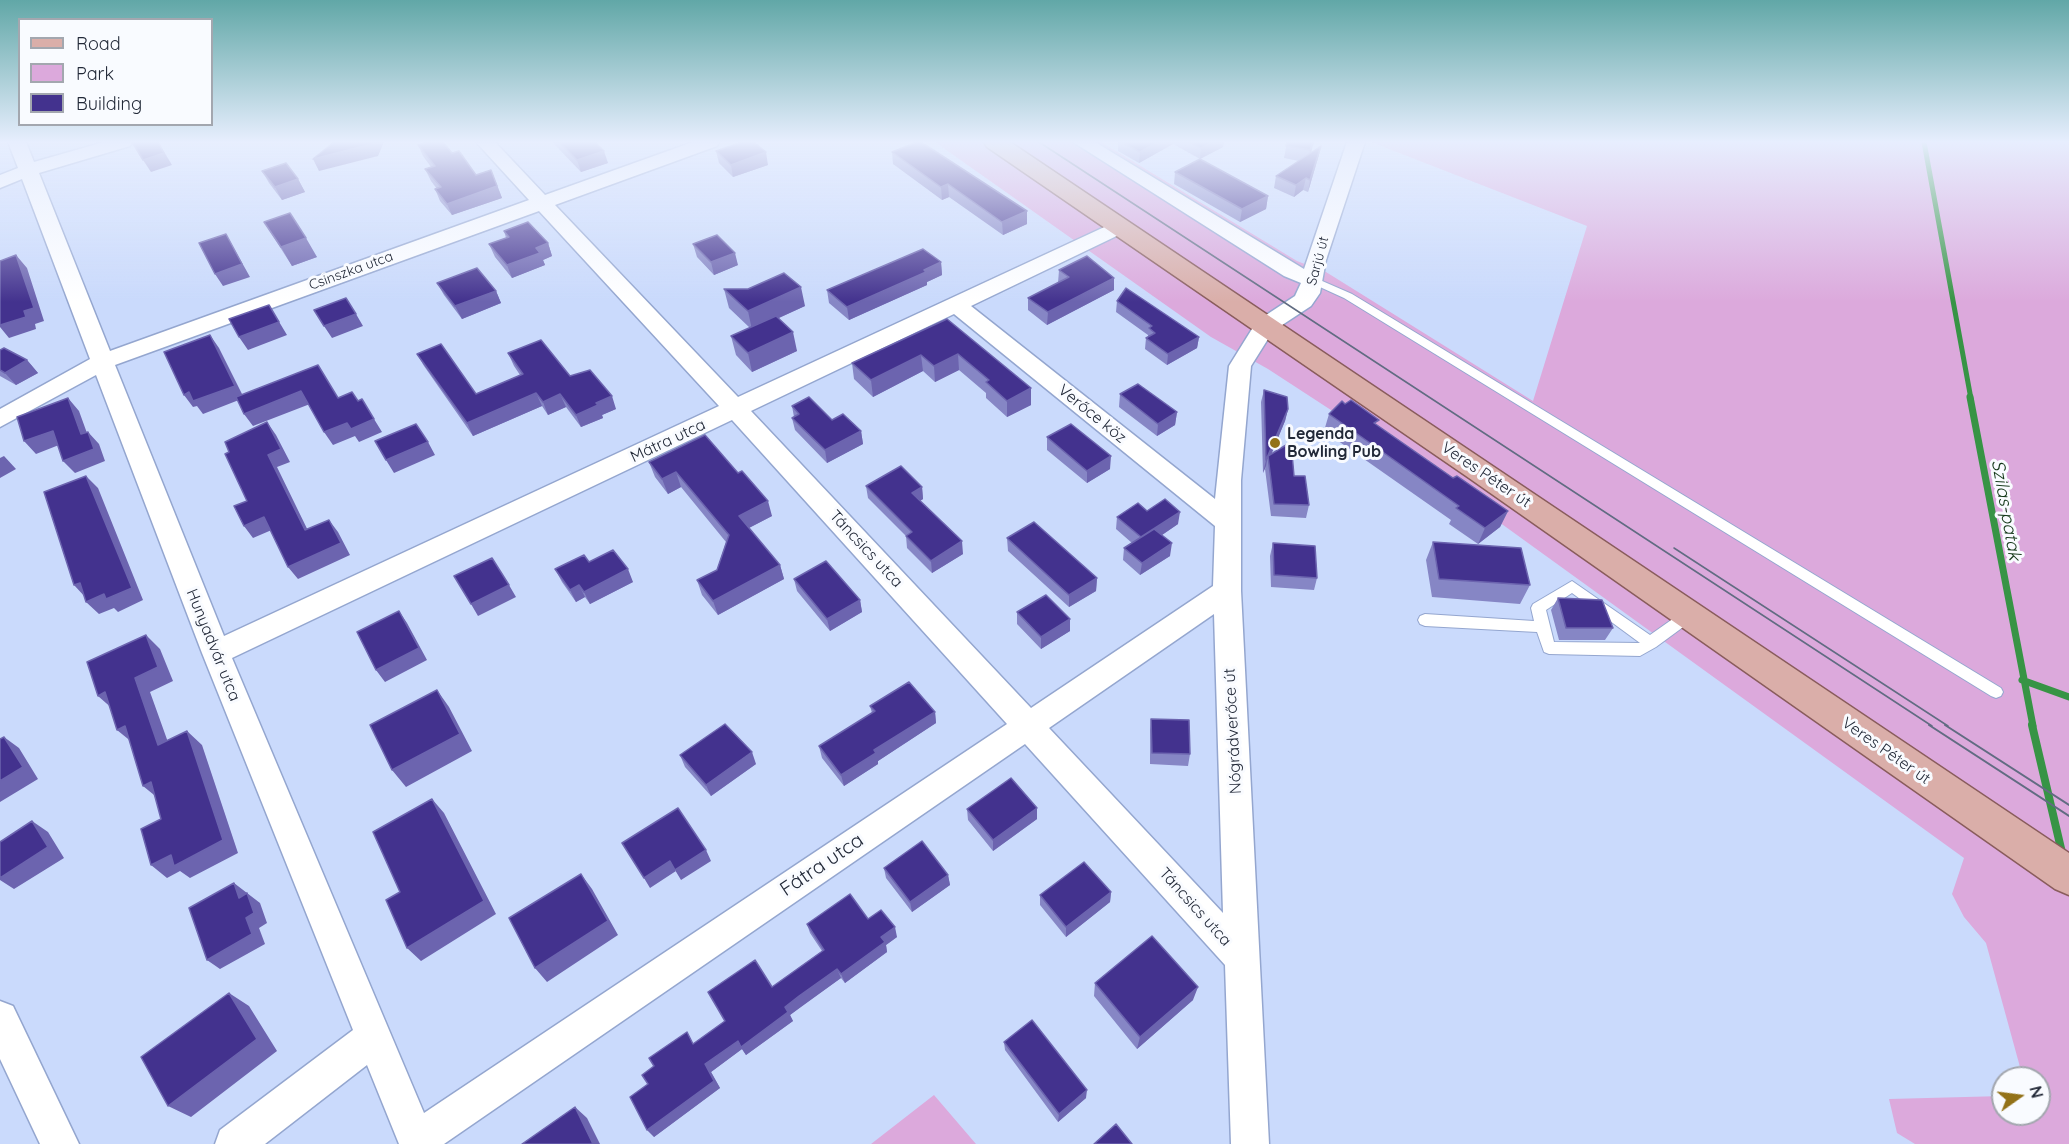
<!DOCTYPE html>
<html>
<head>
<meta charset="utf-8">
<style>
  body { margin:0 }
  #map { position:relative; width:2069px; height:1144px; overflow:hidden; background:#cadafc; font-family:Quicksand,sans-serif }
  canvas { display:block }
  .legend { position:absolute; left:18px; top:18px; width:195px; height:108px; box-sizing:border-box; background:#f9fbff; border:2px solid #a3a7af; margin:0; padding:8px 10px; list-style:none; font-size:18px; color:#222938 }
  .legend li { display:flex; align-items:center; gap:12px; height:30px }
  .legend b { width:30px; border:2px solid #a3a7af }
  .north { position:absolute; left:1991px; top:1066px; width:60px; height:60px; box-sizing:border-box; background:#f9fbff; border:2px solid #a3a7af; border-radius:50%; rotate:76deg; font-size:16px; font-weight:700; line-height:24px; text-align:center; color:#222938 }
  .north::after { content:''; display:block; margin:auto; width:21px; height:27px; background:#937219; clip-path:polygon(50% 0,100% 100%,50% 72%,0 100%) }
</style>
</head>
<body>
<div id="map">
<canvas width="2069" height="1144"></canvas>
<ul class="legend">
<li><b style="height:8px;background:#daaea9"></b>Road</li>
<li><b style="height:16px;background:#dca9dc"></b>Park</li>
<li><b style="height:16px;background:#43328e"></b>Building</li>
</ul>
<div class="north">N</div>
</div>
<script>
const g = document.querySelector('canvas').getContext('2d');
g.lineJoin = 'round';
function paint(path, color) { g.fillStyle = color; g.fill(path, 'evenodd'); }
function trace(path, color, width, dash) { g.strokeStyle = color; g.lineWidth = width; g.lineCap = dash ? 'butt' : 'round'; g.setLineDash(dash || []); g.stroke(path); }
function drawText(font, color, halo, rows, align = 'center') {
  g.font = font + ' Quicksand,sans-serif'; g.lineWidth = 6; g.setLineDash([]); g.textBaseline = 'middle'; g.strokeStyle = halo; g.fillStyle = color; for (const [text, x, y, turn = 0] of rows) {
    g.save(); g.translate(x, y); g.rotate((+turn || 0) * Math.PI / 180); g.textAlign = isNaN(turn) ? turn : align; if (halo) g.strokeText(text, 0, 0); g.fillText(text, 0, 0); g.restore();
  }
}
paint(new Path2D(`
  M935 142H1101L1297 261 1326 272 1533 401 1587 226 1371 142H2069V1144H1915L1897 1133 1889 1099 2003 1096V1114H2039V1078H2023L1986 943 1964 917 1952 894 1964 858 1463 496 1268 369 1211 337Z
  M934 1095 976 1144H871Z`), '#dca9dc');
trace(new Path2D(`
  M1924 142 1971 399`), '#379445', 5);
trace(new Path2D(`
  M1970 397 2033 726
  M2022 680 2069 697`), '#379445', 7);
trace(new Path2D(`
  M2032 725 2063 857`), '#379445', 8);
const lane = new Path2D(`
  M1313 277 1352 294 2001 688 2003 692 2001 696 1996 698 1991 696 1344 298 1309 282V278Z
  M1572 581 1650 635 1684 611H1694L1696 615 1694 619 1656 647 1640 656 1549 654 1544 652 1537 632 1425 626 1420 624 1418 620 1420 616 1425 614 1534 621 1531 608 1533 604ZM1572 593 1640 643 1554 642 1546 610Z`);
const street = new Path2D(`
  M8 142H26L34 162 104 142H132L130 146 39 173 110 351 529 200 476 142H495L545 195 693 142H719L717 146 555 205 738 397 1113 223H1127L1130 227 1127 231 971 306 1215 499 1229 366 1257 321 1295 296 1301 283 1284 276 1073 142H1095L1304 269 1347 142H1365L1326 260 1320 293 1311 306 1273 331 1251 366 1241 480V591L1269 1144H1231L1225 965 1025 744 444 1144H399L367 1065 265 1144H215L220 1130 353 1030 202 653 96 375 0 427V409L90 359 22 179 0 188V175L18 168ZM539 211 719 406 224 636 115 365ZM954 314 1215 526 1213 586 1031 708 751 411ZM732 420 1007 724 424 1113 232 658ZM1214 614 1223 913 1049 728Z
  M0 1001 13 1006 79 1144H40L0 1059Z`);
const primary = new Path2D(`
  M984 142H1010L2069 853V895L2055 889 1469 478 987 147Z`);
trace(lane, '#94a6cf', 2);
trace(street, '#94a6cf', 3);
trace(primary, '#895c5c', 3);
paint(lane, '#fff');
paint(street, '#fff');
paint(primary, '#daaea9');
trace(new Path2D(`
  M1039 142 1932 726
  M1674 548 1948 726`), '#616c82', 1.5);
trace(new Path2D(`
  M1929 725 2069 816
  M1945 725 2069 805`), '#616c82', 2);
paint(new Path2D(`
  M553 142H595L608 163 581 172 554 144Z
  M1118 142H1224L1223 147 1200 159 1173 144 1139 163 1118 151Z
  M1287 142H1314L1311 153 1321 146 1318 158 1308 192 1303 190 1294 197 1274 188 1276 176 1299 161 1284 158Z
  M418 145 452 153 476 175 496 182 502 198 452 215 440 201 435 189H437L431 181 425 169 431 167 423 156Z
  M716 151 768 165 733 177 719 163Z
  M892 152 1027 211V224L1003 235 949 197 942 200 893 164Z
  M262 171 298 179 305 192 282 200 269 183Z
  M1175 172 1268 196 1266 209 1240 222 1174 184Z
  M264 222 317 257 292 266Z
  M504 231 548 243 552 256 543 260 545 265 512 278 495 257 489 244 506 238Z
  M693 244 738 265 714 275 697 257Z
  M941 262 942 275 927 282V285L849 320 829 303 827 290Z
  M1059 270 1114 278V290L1047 325 1028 310V298L1058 283Z
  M437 283 496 291 501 303 462 319 444 295Z
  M724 289 805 306 779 318 797 351 752 372 736 355 731 336 750 328 729 308Z
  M1117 301 1199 337 1197 348 1167 365 1145 349 1146 338 1148 337V335L1116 312Z
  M947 319 1031 405 1007 417 986 398V393L959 370 935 382 923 371 873 397 854 379 852 363Z
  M0 350 27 360 38 373 16 385 0 376Z
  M508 353 570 376 616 409 602 415 603 418 581 427 566 407 548 415 542 406 473 436 424 366 417 354 476 394 520 375 514 366Z
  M1264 390 1288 409 1285 421 1271 454 1294 476 1309 505 1306 518 1271 516 1265 469 1266 466 1263 473 1261 402Z
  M1120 394 1177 412 1175 425 1157 436 1119 407Z
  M792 406 861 431 863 444 827 463 795 430 792 418 794 417Z
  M1329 414 1377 426 1453 478 1508 511 1500 527 1478 544 1449 524 1451 520 1324 431Z
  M705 435 772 516 749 528 780 565 784 579 718 615 702 595 697 580 717 570 726 542 681 487 668 494 655 477 649 462Z
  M1047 437 1110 469 1087 483 1047 450Z
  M866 486 922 487 923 499 920 501 963 554 932 573 907 548 906 536 868 498Z
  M1147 511 1178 524 1162 535 1170 556 1140 575 1123 560 1124 548 1132 543 1116 529 1117 517Z
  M1007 538 1097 578 1096 591 1069 607 1008 551Z
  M1433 542 1530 585 1520 604 1432 597 1426 560Z
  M1273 543 1317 578 1314 590 1271 587 1270 556Z
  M589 562 633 582 590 604 585 597 576 602 562 582 555 569Z
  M794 579 860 600 862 612 830 631 797 591Z
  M1558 598 1613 628 1605 640H1559L1551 610Z
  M1017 612 1070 619V631L1041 649 1017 624Z
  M870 706 935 712 936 723 878 761V764L844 786 822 758 819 746 872 713Z
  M1151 719 1190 754 1188 766 1150 764V730Z
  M680 755 756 764 711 796 685 767Z
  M967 809 1037 819 993 851 968 820Z
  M884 868 948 875 950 885 912 912 886 878Z
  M1111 892 1110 902 1066 937 1040 905V895Z
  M868 919 897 937 886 945 887 952 845 983 841 978 803 1005 790 1015 793 1021 746 1055 742 1049 711 1072 720 1088 654 1137 648 1084 654 1066 694 1043 822 951 810 933 807 924Z
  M1095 983 1193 1000 1137 1049 1094 996Z
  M1004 1042 1086 1098 1058 1122 1005 1050Z`), '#8686c5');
paint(new Path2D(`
  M373 142H384L378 156 319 171 313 159Z
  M1158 142H1173V144L1139 163 1140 152Z
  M1213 142H1224L1223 147 1200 159 1201 148Z
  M1313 142H1314L1308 162 1310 150Z
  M160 145 172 165 151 172 143 160Z
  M1321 146 1318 158 1308 192 1310 180Z
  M604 151 608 163 581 172 577 160Z
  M766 152 768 165 733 177 731 165Z
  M491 170 502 198 452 215 447 204Z
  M1306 178 1303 190 1294 197 1296 185Z
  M298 179 305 192 282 200 275 187Z
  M948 184 949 197 942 200 941 187Z
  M1268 196 1266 209 1240 222 1242 209Z
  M1027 211V224L1003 235 1002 222Z
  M226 234 250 277 223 286 215 274Z
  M306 238 317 257 292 266 281 247Z
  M548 243 552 256 543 260 545 265 512 278 507 265 536 248Z
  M735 253 738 265 714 275 711 262Z
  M16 255 27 268 44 321 35 324 36 329 9 338 0 327V325L24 311Z
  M941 262 942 275 927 282V285L849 320 847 307Z
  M1114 278V290L1047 325 1048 312Z
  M801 287 805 306 752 330 748 311Z
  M496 291 501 303 462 319 455 306Z
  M269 305 287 335 248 350 239 337Z
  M356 314 363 326 332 338 324 326Z
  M793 332 797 351 752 372 748 353Z
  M210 335 219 348 244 398 203 414 197 406 193 407 184 395Z
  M1199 337 1197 348 1167 365 1168 354Z
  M958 354 959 370 935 382 934 366Z
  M921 355 923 371 873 397 871 380Z
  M27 360 38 373 16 385 5 373Z
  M1031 388V405L1007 417V401Z
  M301 391 310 404 253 426 244 414Z
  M536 393 542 406 473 436 467 423Z
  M560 394 566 407 548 415 543 402Z
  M612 396 616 409 602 415 603 418 581 427 576 415 596 403Z
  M68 398 79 411 92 447 81 434Z
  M1288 409 1285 421 1269 460 1268 456 1266 466 1263 473 1266 460Z
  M1177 412 1175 425 1157 436 1158 424Z
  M374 419 382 432 359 442 355 436 333 445 324 432 347 423Z
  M267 422 276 435 290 462 277 467 314 543 305 530 268 455Z
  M53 431 64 443 36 454 24 441Z
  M861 431 863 444 827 463 825 450Z
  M88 432 99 444 105 461 75 473 63 461Z
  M428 442 435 455 394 473 386 460Z
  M4 456 16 469 0 478V458Z
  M1111 456 1110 469 1087 483V471Z
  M676 472 681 487 668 494 662 479Z
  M86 476 98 488 143 600 118 612 114 608 99 614 86 602Z
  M922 487 923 499 913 505 912 493Z
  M768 501 772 516 743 531 739 516Z
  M1508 511 1500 527 1478 544 1485 528Z
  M1180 512 1178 524 1140 550 1141 537Z
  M264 517 274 529 253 538 244 526Z
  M329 520 338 532 350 555 298 579 288 567Z
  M962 541 963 554 932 573 931 561Z
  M1172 543 1170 556 1140 575 1142 563Z
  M780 565 784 579 718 615 713 601Z
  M628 569 633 582 590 604 584 592Z
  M1097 578 1096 591 1069 607V595Z
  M80 583 86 598 74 585Z
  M509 585 516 597 478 616 471 604Z
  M579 585 585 597 576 602 570 590Z
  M860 600 862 612 830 631 827 619Z
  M399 611 407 623 427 660 385 682 376 670Z
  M1070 619V631L1041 649V637Z
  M146 635 160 649 173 681 150 692 174 759 158 745 135 678Z
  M437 690 449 707 472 751 406 787 392 770Z
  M105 692 114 710 98 696Z
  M935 712 936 723 878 761V764L844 786 841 775 874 750Z
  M125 726 133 743 117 730Z
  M187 731 202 745 238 853 190 878 180 871 167 878 151 865Z
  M4 737 19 748 38 779 0 802V781Z
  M752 752 756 764 711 796 706 785Z
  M151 782 159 799 143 786Z
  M432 799 444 813 496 914 421 961 407 948Z
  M1037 808V819L993 851V840Z
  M32 821 48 832 64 858 14 889 0 880V878Z
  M706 850 711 861 681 880 675 870Z
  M670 861 676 871 650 888 644 878Z
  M581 874 592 889 618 935 547 982 535 968Z
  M948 875 950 885 912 912 910 902Z
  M234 883 247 893 239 898Z
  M1111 892 1110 902 1066 937V927Z
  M247 893 260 903 267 923 259 928 265 944 220 969 207 960Z
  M895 927 897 937 886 945 887 952 845 983 841 974 881 937Z
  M837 969 841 978 790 1015 793 1021 746 1055 742 1049 711 1072 720 1088 654 1137 647 1130 705 1064Z
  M1198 987 1193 1000 1137 1049 1140 1037Z
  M229 993 249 1006 277 1051 191 1117 168 1106Z
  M1087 1090 1086 1098 1058 1122 1059 1114Z
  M575 1107 587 1118 600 1144H593Z`), '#6c64af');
const building = new Path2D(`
  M132 142H158L164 153 143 160Z
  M334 142H373L372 144 313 159Z
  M428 142H443L452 153 459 151 476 175 491 170 497 186 447 204 435 189 441 187 425 169 435 166 418 145Z
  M559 142H595L604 151 577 160Z
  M742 142H754L766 152 731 165 716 151Z
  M917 142H921L1027 211 1002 222 948 184 941 187 892 152Z
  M1121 142H1158L1140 152Z
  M1189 142H1213L1201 148Z
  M1287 142H1313L1310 150 1286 146Z
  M1321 146 1310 180 1306 178 1296 185 1276 176Z
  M1200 159 1268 196 1242 209 1175 172Z
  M286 163 298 179 275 187 262 171Z
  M290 213 306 238 281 247 264 222Z
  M528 222 548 243 536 248 540 253 507 265 489 244 509 237 504 231Z
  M226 234 242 264 215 274 199 243Z
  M717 235 735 253 711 262 693 244Z
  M923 249 941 262 924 270 926 272 847 307 827 290Z
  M16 255 34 308 24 311 26 317 0 325V261Z
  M1087 256 1114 278 1048 312 1028 298 1069 277 1059 270Z
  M477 268 496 291 455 306 437 283Z
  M784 273 801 287 748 311 724 289H748Z
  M1126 288 1199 337 1168 354 1146 338 1155 333 1149 328 1152 326 1117 301Z
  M346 298 356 314 324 326 314 310Z
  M269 305 279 322 239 337 229 319Z
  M776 316 793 332 748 353 731 336Z
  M947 319 1031 388 1007 401 986 382 989 380 958 354 934 366 921 355 871 380 852 363Z
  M210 335 235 386 193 401 189 392 184 395 164 352Z
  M541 340 570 376 590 370 612 396 596 403 598 405 576 415 560 394 543 402 536 393 467 423 417 354 441 344 476 394 523 374 508 353Z
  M4 348 27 360 5 373 0 370V350Z
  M318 365 338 398 352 392 358 401 362 399 374 419 351 429 347 423 324 432 301 391 244 414 236 397Z
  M1138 384 1177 412 1158 424 1120 394Z
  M1264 390 1287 397 1288 409 1266 460Z
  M809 397 832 420 843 414 861 431 825 450 792 418 799 414 792 406Z
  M68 398 81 434 88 432 94 449 63 461 53 431 24 441 17 417Z
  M1351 400 1379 420 1374 423 1453 478 1457 476 1508 511 1485 528 1456 508 1459 506 1329 414 1342 401 1345 404Z
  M267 422 281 449 268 455 305 530 329 520 341 543 288 567 264 517 244 526 234 506 247 501 225 454 229 452 225 442Z
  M416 424 428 442 386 460 375 441Z
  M1071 424 1111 456 1087 471 1047 437Z
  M705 435 738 473 742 471 768 501 739 516 780 565 713 601 697 580 717 570 729 535 676 472 662 479 649 462Z
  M1291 442 1294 476H1305L1309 505 1274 504 1268 456Z
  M901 466 922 487 912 493 962 541 931 561 906 536 912 532 866 486Z
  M86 476 132 588 106 599 104 594 86 602 80 583 74 585 44 492Z
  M1165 499 1180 512 1141 537 1117 517 1138 503 1147 511Z
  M1034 522 1097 578 1069 595 1007 538Z
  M1154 529 1172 543 1142 563 1124 548Z
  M1433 542 1521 548 1530 585 1439 579Z
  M1273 543 1315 546 1317 578 1274 575Z
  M613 550 628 569 584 592 579 585 570 590 555 569 584 555 589 562Z
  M492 558 509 585 471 604 454 576Z
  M826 561 860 600 827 619 794 579Z
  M1046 595 1070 619 1041 637 1017 612Z
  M1558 598 1602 600 1613 628H1566Z
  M399 611 419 648 376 670 357 632Z
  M146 635 158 667 135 678 158 745 187 731 223 840 174 866 171 855 151 865 141 829 161 819 151 782 143 786 125 726 117 730 105 692 98 696 87 662Z
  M909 682 935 712 874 750 876 753 841 775 819 746 875 711 870 706Z
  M437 690 460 734 392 770 370 725Z
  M1151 719 1189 720 1190 754 1152 753Z
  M725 724 752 752 706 785 680 755Z
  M4 737 23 767 0 781V739Z
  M1011 778 1037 808 993 840 967 809Z
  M432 799 484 901 407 948 386 900 400 892 373 832Z
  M678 808 706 850 675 870 670 861 644 878 622 843Z
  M32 821 48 847 0 878V842Z
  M922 841 948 875 910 902 884 868Z
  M1084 862 1111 892 1066 927 1040 895Z
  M581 874 608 921 535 968 509 918Z
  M234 883 239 898 247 893 254 913 246 918 252 934 207 960 189 908Z
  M850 894 868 919 881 910 895 927 881 937 885 942 841 974 837 969 799 996 785 1007 788 1012 741 1047 738 1041 705 1064 714 1081 647 1130 630 1097 648 1084 642 1075 654 1066 649 1058 687 1032 693 1044 725 1021 708 992 755 960 772 987 824 950 807 924Z
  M1152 936 1198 987 1140 1037 1095 983Z
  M229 993 257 1039 168 1106 141 1057Z
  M1032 1020 1087 1090 1059 1114 1004 1042Z
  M575 1107 593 1144H522Z
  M1116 1124 1132 1144H1094Z`);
paint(building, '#43328e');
trace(building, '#6c64af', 1.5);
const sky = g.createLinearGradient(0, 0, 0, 302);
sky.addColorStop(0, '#61a7a7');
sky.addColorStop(0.47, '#e7eefe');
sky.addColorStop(1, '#e7eefe00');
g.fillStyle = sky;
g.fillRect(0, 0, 2069, 302);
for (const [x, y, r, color] of [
  [1275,443,6,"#937219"]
]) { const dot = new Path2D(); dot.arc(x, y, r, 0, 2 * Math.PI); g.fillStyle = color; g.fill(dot); trace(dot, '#f9fbff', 2); }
drawText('14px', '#222938', '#f9fbff', [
  ["Sarjú út",1318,261,-75],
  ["Csinszka utca",351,271,-20]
]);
drawText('16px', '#222938', '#f9fbff', [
  ["Verőce köz",1092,414,39],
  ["Mátra utca",668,441,-25],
  ["Veres Péter út",1486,475,34],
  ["Táncsics utca",866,549,47],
  ["Hunyadvár utca",213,645,68],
  ["Nógrádverőce út",1233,731,-93],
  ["Veres Péter út",1886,751,35],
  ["Táncsics utca",1195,907,48]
]);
drawText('bold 16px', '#222938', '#f9fbff', [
  ["Legenda",1287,434],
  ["Bowling Pub",1287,452]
], 'left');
drawText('italic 18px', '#133718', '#f9fbff', [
  ["Szilas-patak",2006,510,80]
]);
drawText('20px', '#222938', '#f9fbff', [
  ["Fátra utca",822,865,-34]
]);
</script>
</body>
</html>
